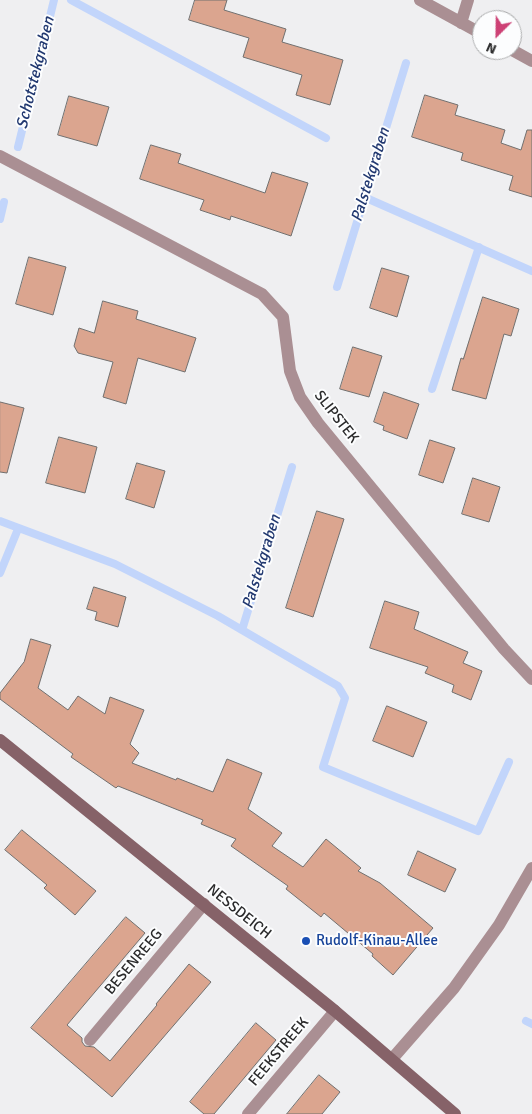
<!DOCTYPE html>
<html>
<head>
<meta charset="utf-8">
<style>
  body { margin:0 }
  #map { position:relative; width:532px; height:1114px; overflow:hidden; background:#efeff1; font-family:Signika,sans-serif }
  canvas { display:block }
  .north { position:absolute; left:472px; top:10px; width:50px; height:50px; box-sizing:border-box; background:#fcfdfe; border:1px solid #a8a9aa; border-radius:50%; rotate:203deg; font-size:14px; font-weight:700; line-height:20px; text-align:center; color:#2a2a2b }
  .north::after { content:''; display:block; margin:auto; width:18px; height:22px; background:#cd4175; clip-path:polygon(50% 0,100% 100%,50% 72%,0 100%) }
</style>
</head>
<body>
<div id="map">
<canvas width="532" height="1114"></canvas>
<div class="north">N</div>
</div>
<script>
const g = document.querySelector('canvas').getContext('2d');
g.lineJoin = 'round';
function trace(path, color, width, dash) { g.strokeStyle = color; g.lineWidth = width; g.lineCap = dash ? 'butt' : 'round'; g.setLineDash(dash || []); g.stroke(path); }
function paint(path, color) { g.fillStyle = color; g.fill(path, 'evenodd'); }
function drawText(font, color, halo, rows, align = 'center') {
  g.font = font + ' Signika,sans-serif'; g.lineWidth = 4; g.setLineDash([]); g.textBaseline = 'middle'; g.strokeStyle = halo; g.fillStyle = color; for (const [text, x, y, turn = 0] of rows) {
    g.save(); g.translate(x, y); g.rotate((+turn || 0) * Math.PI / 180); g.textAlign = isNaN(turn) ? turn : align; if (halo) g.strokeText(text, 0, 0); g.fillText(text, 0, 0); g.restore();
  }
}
trace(new Path2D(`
  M71 0 326 138
  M18 147 54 0
  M364 197 532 271
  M0 219 4 202
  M337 287 406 63
  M432 389 479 247
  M0 521 115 564 218 616 338 686 345 698 323 767 478 831 509 762
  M0 573 18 529
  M242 630 292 467
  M526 1021 532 1024`), '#c2d5fb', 8);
const building = new Path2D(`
  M195 0H227L224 10 286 29 282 42 343 60 330 105 296 95 302 75 243 57 249 38 189 20Z
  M425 95 458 105 455 115 505 130 501 143 521 150 527 130H532V197L509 190 513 176 461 160 463 153 412 137Z
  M69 96 109 107 97 146 58 135Z
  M151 145 181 154 178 163 265 193 272 172 308 183 291 236 231 216 230 220 200 210 204 200 140 179Z
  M29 257 66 267 53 315 16 304Z
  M382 268 409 276 397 317 370 308Z
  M483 297 519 309 511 336 504 334 486 399 452 390 461 358 463 359Z
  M103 301 138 311 136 319 196 338 185 372 138 358 126 404 103 397 113 362 78 353 74 346 79 328 94 333Z
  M353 347 382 356 369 397 340 389Z
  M384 392 419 404 407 439 383 430 384 426 374 422Z
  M0 402 24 408 7 473 0 472Z
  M59 437 97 447 85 493 46 483Z
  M430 440 455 448 443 483 419 475Z
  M137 463 165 471 154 508 126 499Z
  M473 478 500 487 489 522 462 514Z
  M317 511 344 519 313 617 286 608Z
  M94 587 126 597 118 627 95 620 97 612 87 609Z
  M385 601 419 612 414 629 468 652 463 663 482 671 471 700 452 692 454 685 425 673 428 667 370 648Z
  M31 639 51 645 38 688 68 710 78 696 105 714 110 697 144 710 130 744 139 753 132 763 176 780 177 778 213 792 227 759 262 773 248 809 282 833 272 846 303 867 326 839 361 868 358 871 380 883 433 928 393 975 372 956 373 954 324 913 321 917 286 889 288 886 231 846 236 839 201 824 203 820 118 786 116 788 71 757 73 754 0 699V693L24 662Z
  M387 706 427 722 413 757 373 741Z
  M22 830 96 891 75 915 44 888 47 885 5 850Z
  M418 851 456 869 445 892 408 875Z
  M126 917 145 933 67 1025 82 1038V1042L85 1046 94 1047 110 1061 157 1005 156 1004 189 964 211 982 112 1097 31 1028Z
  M256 1023 276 1040 214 1114H204L190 1102Z
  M319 1075 340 1092 322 1114H287Z`);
paint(building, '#dba58f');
trace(building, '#71706f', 1);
trace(new Path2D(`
  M420 0 482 34
  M461 23 468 0
  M512 50 532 61
  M0 156 262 294 283 317 290 371 300 397 318 423 504 649 532 679
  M90 1040 204 904
  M392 1059 454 988 499 925 532 868
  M248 1114 335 1011`), '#aa8f93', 12);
trace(new Path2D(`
  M0 740 335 1011 455 1114`), '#866268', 12);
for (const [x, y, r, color] of [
  [306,941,5,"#1a4fb4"]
]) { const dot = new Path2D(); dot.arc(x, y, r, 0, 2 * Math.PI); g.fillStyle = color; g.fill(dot); trace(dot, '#fcfdfe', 2); }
drawText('15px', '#2a2a2b', '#fcfdfe', [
  ["SLIPSTEK",336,417,52],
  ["NESSDEICH",239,912,39],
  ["BESENREEG",134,962,-50],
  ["FEEKSTREEK",279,1052,-50]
]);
drawText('15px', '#164399', '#fcfdfe', [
  ["Rudolf-Kinau-Allee",316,941]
], 'left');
drawText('italic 16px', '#213870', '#fcfdfe', [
  ["Schotstekgraben",36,73,-76],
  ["Palstekgraben",371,175,-73],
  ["Palstekgraben",262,562,-73]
]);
</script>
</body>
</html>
